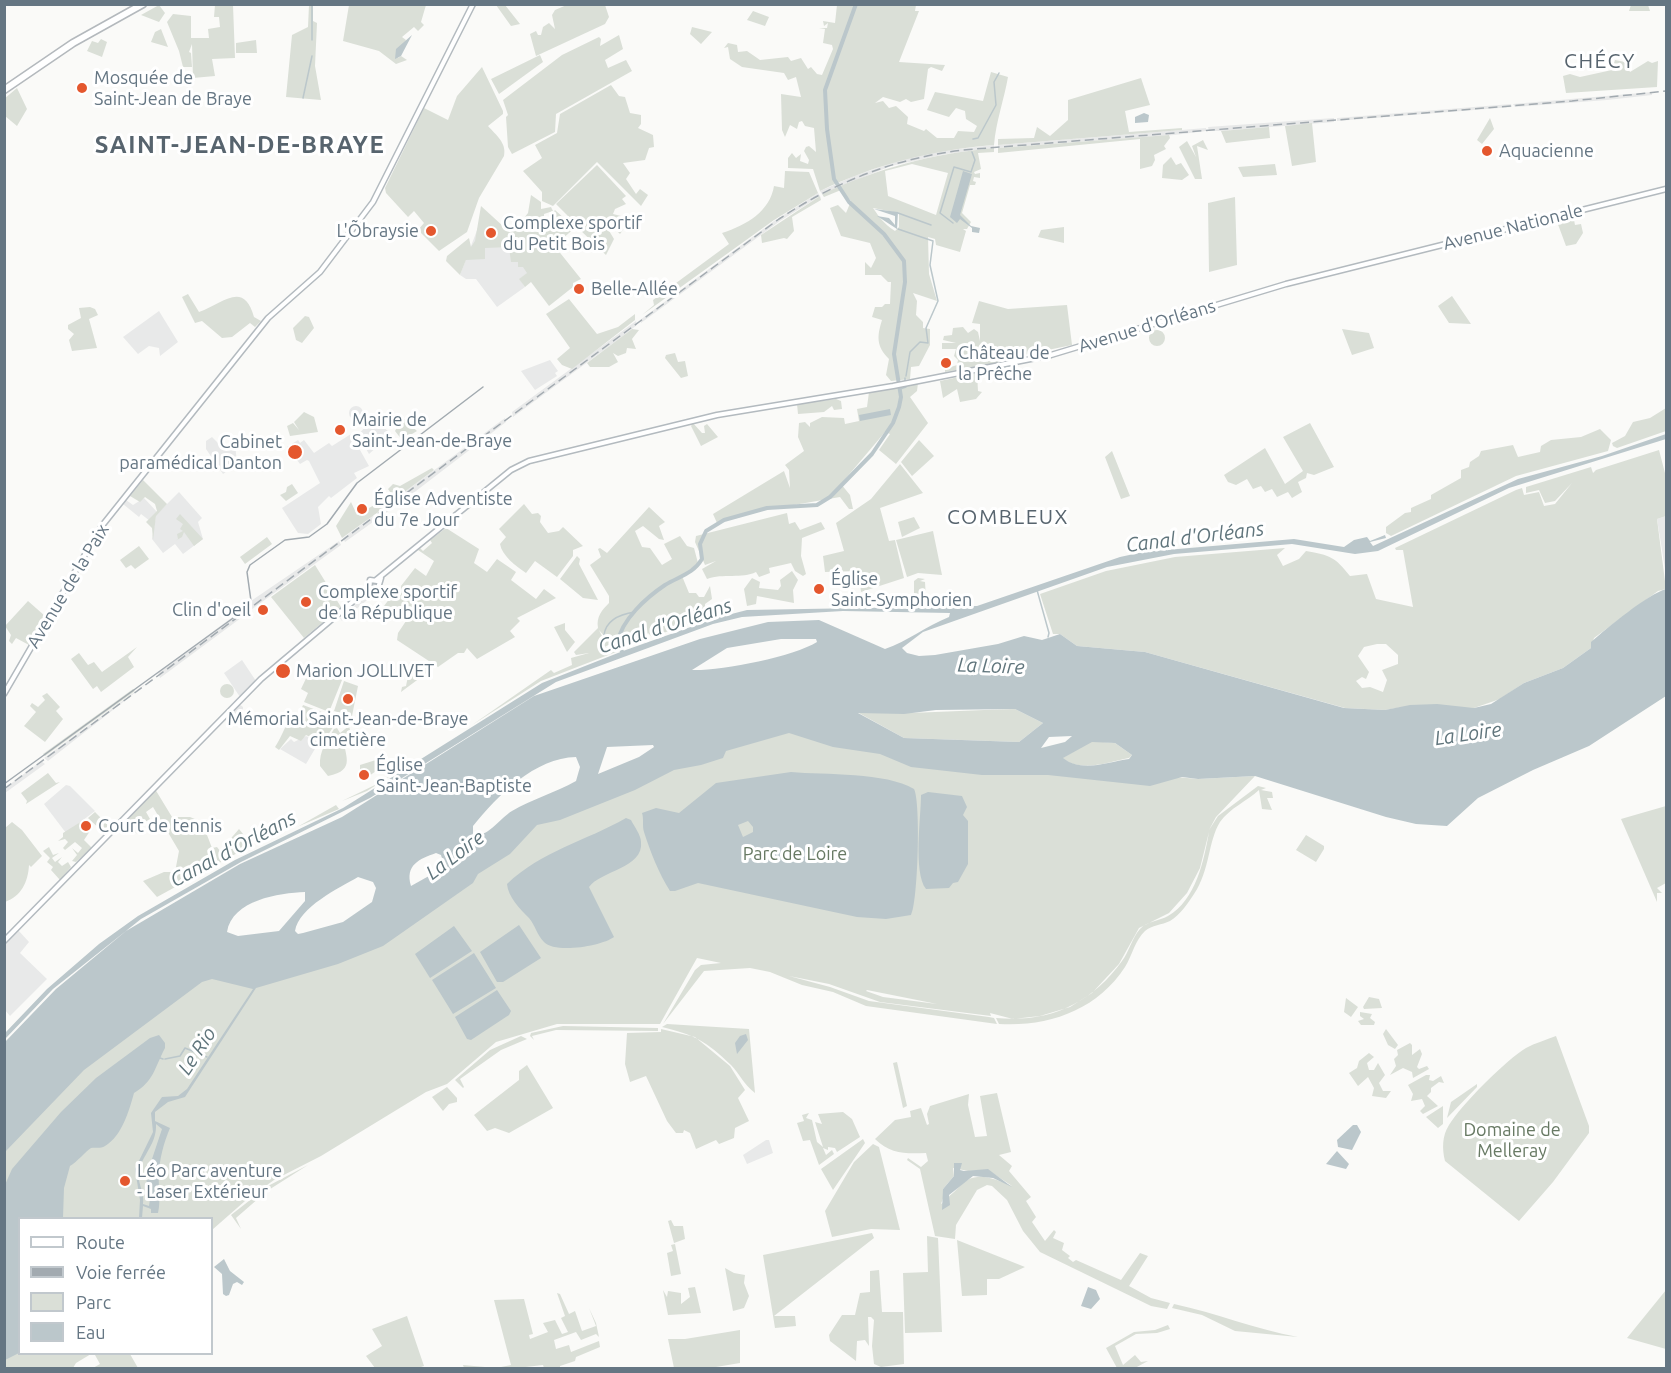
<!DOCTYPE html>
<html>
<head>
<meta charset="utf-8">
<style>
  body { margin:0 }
  #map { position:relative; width:1671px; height:1373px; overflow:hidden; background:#fafaf8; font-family:Ubuntu,sans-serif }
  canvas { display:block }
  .frame { position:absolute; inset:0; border:6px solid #657683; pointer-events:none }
  .legend { position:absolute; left:18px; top:1217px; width:195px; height:138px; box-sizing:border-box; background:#fff; border:2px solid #c1c8cd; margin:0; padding:8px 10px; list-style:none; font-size:18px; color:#657683 }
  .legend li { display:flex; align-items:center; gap:12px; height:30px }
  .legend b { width:30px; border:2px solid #c1c8cd }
</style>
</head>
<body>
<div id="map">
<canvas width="1671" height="1373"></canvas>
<div class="frame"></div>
<ul class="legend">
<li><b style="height:8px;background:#fff"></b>Route</li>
<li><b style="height:8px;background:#a2aab0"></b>Voie ferrée</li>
<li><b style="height:16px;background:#dadfd7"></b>Parc</li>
<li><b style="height:16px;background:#bbc7cb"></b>Eau</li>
</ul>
</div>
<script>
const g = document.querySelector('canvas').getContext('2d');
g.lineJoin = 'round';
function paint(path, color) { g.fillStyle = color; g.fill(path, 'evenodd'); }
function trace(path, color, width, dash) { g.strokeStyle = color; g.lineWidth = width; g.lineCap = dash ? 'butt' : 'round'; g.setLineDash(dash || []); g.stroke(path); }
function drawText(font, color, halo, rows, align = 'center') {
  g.font = font + ' Ubuntu,sans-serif'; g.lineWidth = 6; g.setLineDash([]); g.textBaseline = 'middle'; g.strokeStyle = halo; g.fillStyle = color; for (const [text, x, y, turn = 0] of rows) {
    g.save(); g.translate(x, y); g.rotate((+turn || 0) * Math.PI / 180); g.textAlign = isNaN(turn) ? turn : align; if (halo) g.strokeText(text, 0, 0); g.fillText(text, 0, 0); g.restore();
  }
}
paint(new Path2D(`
  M1652 92V95L1607 100 1515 107 1513 104Z
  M1511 104 1512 107 1337 121V118Z
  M1334 118V122L1221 131H1209L1208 127Z
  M1206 128V131L1174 135 998 148V145Z
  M994 145V148L946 154 891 166 822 194 820 191 854 176 907 158 931 152Z
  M818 193 820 196 780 221 641 323 640 320 774 221Z
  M479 225 538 265 520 279 525 287 497 307 476 279H466L460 275Z
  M159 311 178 342 160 356 159 348 149 346 138 354 123 337Z
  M636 321 637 325 619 339 513 417 512 412Z
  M550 360 558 371 555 373 557 376 535 390 521 371Z
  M349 413a7 7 0 1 1 14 0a7 7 0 1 1-14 0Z
  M373 418 389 432 386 439 369 454 358 435Z
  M505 418 506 422 399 504 395 499Z
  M351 434 369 466 354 473 357 478 331 498 329 496 318 507 321 524 308 534 298 533 282 508 320 483 309 461 307 460 300 464 287 447 298 440 300 443 304 440 314 453 329 443 332 446Z
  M212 437 220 445 235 443 237 464 223 474 206 449V441Z
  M179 492 202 518 198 522 203 539 183 554 175 544 163 553 152 539 156 516 150 521 141 514 139 517 123 504 126 500 133 505 144 498 158 513Z
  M391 503 394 507 345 542 343 538Z
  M1666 516V575L1657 519Z
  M339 541 341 545 248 612 245 607 248 603Z
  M369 593 372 596 342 621 340 618Z
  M242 610 245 615 160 678 158 672Z
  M242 660 258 684 239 704 243 707V719L239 726 225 718 237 705 234 702 240 697 224 673Z
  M155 677 48 761 44 758 136 691Z
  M306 736 319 742 306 764 280 749 291 739 294 742Z
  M41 761 45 764 5 793V788Z
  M66 785 70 786 95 811 66 833 44 804Z
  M18 930 29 942 20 953 47 979 10 1016 5 1010V943Z
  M766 1140H769L773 1153 747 1164 743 1155Z`), '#e8e9e9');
paint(new Path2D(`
  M569 4 605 5 609 17 605 24 536 56 530 34 536 31 538 35H541L543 27 549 23 555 29 552 15 555 10Z
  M159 5 165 13 159 22 141 15Z
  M215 5H233L235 58 212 59 215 76 193 78 192 44 189 52 191 53 192 67H183L179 51 167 22 173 14 191 16V38H209L208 29 220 27 219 17H214Z
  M309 5H313V21L317 23 315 66 321 100 286 97 292 35 308 27Z
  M349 5H426L421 22 424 25 418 31 414 27 402 37 406 40 398 58 401 56 407 60 396 64 379 51 343 41Z
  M496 5H505L520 24 511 26Z
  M837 5H916L915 11H919L899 62 945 65 942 71 931 67 928 69 924 99 911 102 906 99 900 102 883 97 875 103 883 101 889 108 896 106 908 117 907 124 924 131 926 129 937 138H954L958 131 974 132 977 126 966 119 965 111 956 108 949 117 927 110 935 92 983 101 991 72 1008 77C1004 100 996 121 994 145 932 150 876 164 820 191L813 169 788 168V158L792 153 796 158 801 154 800 161 808 164 809 160 804 151 806 147 809 146 816 152 814 128 805 126 802 121 799 122 797 129 790 125 785 137 782 130 781 94 801 97 796 77 788 80 784 73 742 67 730 59 728 47 724 48 728 43 737 45 738 52 747 51 760 60 788 57 791 61 801 58 808 69 811 67 817 74 822 75 833 49 832 45 823 43 825 29 819 28H827L828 23 824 26 823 21 835 23Z
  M1631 5H1648L1650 11H1629Z
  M753 11 769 17 765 26 747 20Z
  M692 27 712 32 701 44 690 34Z
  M161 29 168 47 151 42 155 32Z
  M619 35 623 49 605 60 608 68 626 60 632 71 556 114 555 132 512 154 508 147 506 117 508 115 503 100 562 55 599 37 601 39 600 46Z
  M101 39 107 42 102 57 87 51 92 41 98 43Z
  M256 40 257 53H236V43Z
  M540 55 543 62 499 94 491 79Z
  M1615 60 1625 62 1630 72 1648 61 1652 63 1658 61 1657 87 1566 93 1563 76 1570 74 1580 77 1612 70Z
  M482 67 503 111V114L488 126C496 135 507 143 504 156L479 198 467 232 439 251 418 230 424 223 414 211 408 217 386 193 385 188 424 108 448 120 457 96Z
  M1141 78 1150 105 1125 111 1129 132 1182 128V130L998 145V139L1034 138 1037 127 1050 136 1068 120V100Z
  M611 85 619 96 625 97 630 113 641 115V124L638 128 653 135 654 147 649 148 645 160 623 163 630 173 626 179 636 194 640 189 648 195 641 206 597 162 553 206 542 201V192L523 171 542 158 535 145 557 133 560 114Z
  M17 88 27 109 17 126 5 116 4 99Z
  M1490 118 1494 129 1482 144 1477 140Z
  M1312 123 1316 162 1292 166 1285 126Z
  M1269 127 1270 138 1226 143 1221 131Z
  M1169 135 1170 138 1164 146 1166 149 1154 155 1155 160 1152 166 1140 169V139L998 153V148Z
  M1203 140 1208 150 1197 146 1202 179H1195L1179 147 1187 141 1196 157 1192 146Z
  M994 148V152L978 153 981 169 974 172 975 174 980 173V178L974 177 973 181 976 182 975 185H970L962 213 971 222 967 229H963L966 231 960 252 936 245 935 239 928 237 929 274 937 301 913 293 917 301 916 315 923 322V328L930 329V345L919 366 911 367 910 379 891 381 886 375 889 359C876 346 877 336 882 320L872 317 875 307H882L885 304H890L891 282H888L881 275H865V262L871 268 876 258 870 243 841 236 830 208 838 205 846 213 851 201 841 190 824 197 822 194C880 168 930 154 994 148ZM912 164 948 173 936 215 888 196 885 171ZM873 208 899 213V227L895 231C883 223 880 218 873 208Z
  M1171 157 1176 165 1181 163 1189 175 1182 180 1162 178 1163 165Z
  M1275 164 1277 175 1243 177 1238 167Z
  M597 165 626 196 622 199 626 204 615 209 613 214 621 216 627 225 620 234 614 228 608 229 614 239 606 255 577 227 580 221 569 217 556 204Z
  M785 171 809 172 818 193 774 220 642 315 654 305 653 300 729 244 722 233C747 225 770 211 774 186L784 188Z
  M531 195 541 202V209L551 207 553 211 544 214V217H549L555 210 565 219 576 223 577 226 561 240 557 249 581 279 573 283V287L549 306 531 282 525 287 519 279 527 273 523 267H518V262H511L509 247 485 248V259L466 260 460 275 446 261 447 256 469 238 471 247 475 241 481 206 504 227 525 221 524 218 528 213Z
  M820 196 821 200 792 217 794 231 787 239 784 238 762 243 761 235Z
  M1235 197 1237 265 1209 272 1208 203Z
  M1573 215 1575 225 1581 224 1583 233 1576 244 1566 246 1556 219Z
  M1064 227V243L1038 237 1041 230Z
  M188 294 199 312C223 303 244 280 254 317L261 321 255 327 250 323 232 337 222 338 202 321 195 323 182 297Z
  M1452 296 1471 324 1449 323 1438 306Z
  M569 299 597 334 618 327 635 314V320L572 369 562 365 557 359 570 348 546 314Z
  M979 301 1008 309 1067 305 1072 345 1014 357 1011 355 1003 359 1001 357 1002 362 945 372V369L957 365 958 360 954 356 956 349H942V343H956L943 340 944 336 952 335 953 328 963 327 968 333 974 329 978 332 980 341V324L972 323Z
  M90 307 95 309 98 315 89 319 97 348 72 351 69 340 74 334 68 329V325L81 318 79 308Z
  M305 316 309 317 314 328 302 343 296 340 293 328Z
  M632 329 639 330 632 339 636 349 627 348 626 353 618 356 613 353 618 362 609 367H590L587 363Z
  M1342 329 1369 333 1374 348 1352 355Z
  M1149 338a8 8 0 1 1 16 0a8 8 0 1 1-16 0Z
  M675 353 678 362 685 361 688 376 681 378 665 358 666 355Z
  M977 373 978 391 982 392 976 399 960 402 957 389 943 398 940 381Z
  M918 383 917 391 910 397 928 423 896 464 879 450 890 434 885 432 841 484 850 495 853 509H849L840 497 765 510 717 523 713 514 784 471 790 488 789 470 785 465 804 451 798 437 799 423 805 422 810 427V423L822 417 844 418 845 424 859 421 857 409 867 407 869 392Z
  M836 399 841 401 842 409 834 410 832 406 824 412 798 414 797 404Z
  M1666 408V431L1617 448 1613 446 1612 443 1625 436 1633 422 1650 418Z
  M304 412 314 417 318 432 290 436 287 426 293 423 299 430 294 422Z
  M402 417 417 431 402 440 395 431Z
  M693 423 702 433H705L704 426 707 424 718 437 701 446 691 426Z
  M1310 423 1334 467 1314 475 1307 473 1306 478 1298 482 1302 492 1292 498 1288 492 1277 497 1272 489 1265 492 1261 486 1253 489 1247 479 1236 485 1228 482 1224 475 1265 448 1285 484 1303 471 1283 437Z
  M1600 429 1611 440 1608 451 1516 476 1391 536 1386 533V527L1405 513 1411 512V508L1431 499V495L1461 478V470L1469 467 1470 462 1479 456 1481 451 1513 445 1518 457 1540 452 1541 446 1551 440 1581 437Z
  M919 440 934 456 912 476 901 462Z
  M1659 450 1666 477V516L1657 519 1666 589 1658 591 1594 638 1591 648 1563 668 1524 683 1500 699 1474 708 1403 707 1385 710 1345 708 1145 652 1077 646 1060 634H1053L1040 594 1106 571 1175 557 1285 548 1277 555 1283 566 1299 559 1306 551C1330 555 1335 557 1350 576L1367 574 1376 599 1413 607 1403 550H1396L1395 548 1516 490 1522 488 1524 495 1539 492 1544 506 1555 504 1572 483 1555 501 1545 503 1539 490 1526 493V487L1591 467 1593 473 1596 470ZM1377 644H1386L1398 655V664L1382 670 1387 680 1383 692 1370 687 1362 688 1356 681 1362 677 1366 679 1369 672 1358 656 1364 647Z
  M1112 451 1130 496 1121 499 1105 457Z
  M900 464 923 493 880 508 889 541 895 540 904 578 861 592 859 575 855 571 825 572 823 556 844 551 836 523 871 499Z
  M432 468 434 470 395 499 388 489 393 484 400 486Z
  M143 480 167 504 156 516 153 540 152 528 146 522 157 511 155 504 145 497 140 502 130 496Z
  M292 484 298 493 286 501 280 495 286 492 287 487Z
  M388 497 391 503 342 538 336 526 351 502 357 515Z
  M524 504 532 514 538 513 541 516 540 522 548 533 559 531 563 527 583 546 573 550V556L557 577 535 561 526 573C516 566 502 556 500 544L506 537 499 529Z
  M649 507 665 522 659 526 664 540 659 539 643 526 635 531 642 547 650 548 662 565 672 559 664 544 680 536 687 546 694 548 698 563 682 576 689 593H696L699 597H704L710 586 712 599 705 604V610L711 608 713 610 711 616 652 637 648 633 642 641 626 647 623 636 619 635 615 642 605 637 599 630 603 638 612 643 601 649 612 646 616 652 541 681 472 725 551 670 554 673 572 665 571 658 589 653 576 655 574 652 598 628C596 617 602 610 609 603V596L590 565 601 557 598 549 600 548 607 553Z
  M787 513 789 524 795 522 800 530 821 522 825 529 802 538 801 556 806 574 803 576 795 571 791 563 769 568 770 573 759 577 756 572C742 579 723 573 707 579L702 569 716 561 705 565 695 542 696 536Z
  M180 514 203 539 194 546 184 532 182 537 175 541 178 539 177 534 183 531 180 529 183 524 176 519Z
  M914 517 920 528 902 537 898 522Z
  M446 528 479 549 474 563 487 572 497 559 516 572 511 580 536 599 544 589 556 598 517 618 520 621 510 631 515 637 477 659 467 648 464 653H458L438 667 397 640 398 633 410 615 399 608 393 613 384 606 396 590 401 591V586L415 568 426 576 434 561 418 550 420 548 423 551 432 543 430 540Z
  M933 531 942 575 918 573 907 577 896 540Z
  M267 537 272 544 245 564 240 557Z
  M139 546 149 559 135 569 131 565 126 568 120 560Z
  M577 556 580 559 579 564 598 600 583 598 560 579Z
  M315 565 341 607 304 638 271 597Z
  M792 571 798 580 793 590 794 603 757 596 756 604 747 606 744 589 752 578 760 582 759 588 778 590 781 586 780 580Z
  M918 578 925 579 920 581 925 582 926 599H914V581Z
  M28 601 45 616 29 645 16 638 12 644 9 641 11 635 5 626Z
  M565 623V630L575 642 567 652 554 627Z
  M137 647 128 657 134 667 101 692 97 686 93 689 71 659 79 653 88 665 94 662 102 672Z
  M410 662 432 669 401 692 402 687 406 686 408 676H411L412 673 408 672Z
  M311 668 342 680 329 712 304 702 308 693 301 689Z
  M344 681 358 686 352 716 334 711Z
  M220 691a7 7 0 1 1 14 0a7 7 0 1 1-14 0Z
  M133 689 135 691 45 756 43 754Z
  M47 693 60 707 56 711 63 719 45 742 24 726 36 712 30 706 32 703 38 707 45 700 42 696Z
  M303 705 335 717V724L323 743 306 735 301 741 290 736 279 750 275 747C281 738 283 731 288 722H296Z
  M1015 709 1043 723 1019 742 904 738 857 712C909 715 962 710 1015 709Z
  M349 726 351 734 344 738C343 754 358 770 328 776L320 766C319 751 327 741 334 729L337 728 340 733Z
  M787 727 880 750 1198 779 1255 776 1216 817 1209 830 1218 816 1258 786 1266 788 1261 790 1272 792 1273 798H1267L1272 810 1262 809 1259 790C1247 801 1230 808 1220 822 1208 841 1210 870 1194 894 1188 903 1180 915 1170 921 1162 925 1152 925 1145 931 1135 940 1132 956 1125 967 1097 1010 1049 1027 999 1024L996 1018C1049 1023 1091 1004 1122 961 1129 952 1132 938 1140 929 1147 921 1159 921 1168 916 1196 900 1204 860 1209 832L1200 868 1187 893 1169 913 1139 928 1119 964 1092 993 1070 1007 1040 1016 1013 1019 990 1013 991 1016 880 1002 829 984 789 976 830 987 869 1001 989 1017 994 1018 997 1024 866 1006 833 992 802 985 770 972 750 968 704 971 663 1024 695 970 701 965 721 963 697 958 660 1024H557L496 1042 447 1084 426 1092 321 1156 274 1180 245 1201 212 1230V1218H20V1354H91L76 1363 73 1368H5V1146L77 1068 212 974 252 983 531 823ZM866 991 867 990 937 1004 883 997Z
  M1092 741 1115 743 1132 755 1129 758C1108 762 1081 773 1062 758Z
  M379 759 383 766 369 776 363 772 360 774V765Z
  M415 760 367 791 342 801 377 784Z
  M48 773 56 783 60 782 26 804 27 801 21 793Z
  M155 789 172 817H190L202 822 212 848 217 847 220 851 239 829 252 845 157 897 143 881 164 872H175L179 851 153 807 146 812 150 819 138 826 141 835 131 831 126 824 127 818Z
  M336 805 339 809 297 827 299 826Z
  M1666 806V883L1657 888 1662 893H1657V902L1621 819Z
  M95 812 110 827 105 834 88 818Z
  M82 821 92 828 84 840 92 848 76 862 72 861 77 855 72 848 78 853 82 848 75 842 65 850 63 848 68 842 65 839 58 841 63 837V833Z
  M12 822 22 830 42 856 31 867 29 865C28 883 21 896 5 902V828Z
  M1306 835 1324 846V849L1316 862 1296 850Z
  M49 847 53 855 59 853 52 858 55 862 62 857 58 862 62 866 68 862 71 867 60 880 51 870 53 867 47 862 50 858 43 851Z
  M1369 997 1379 999 1382 1008 1364 1009 1363 1007Z
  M1346 998 1358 1007 1351 1017 1344 1012Z
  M1360 1012 1372 1014 1370 1018 1375 1022 1374 1025H1361L1358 1021 1364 1019 1360 1016Z
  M667 1024 749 1029 755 1093C743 1084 740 1074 731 1065 706 1041 695 1035 662 1027Z
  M563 1026 658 1028V1031L556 1030 532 1036 534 1040 530 1036 531 1033Z
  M661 1029 695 1037 730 1066 745 1090 738 1098 749 1121 735 1128 734 1138 719 1144 716 1140 696 1149 690 1133 684 1130 683 1133H676L667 1121 646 1076 630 1082 625 1064 627 1033 661 1032Z
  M1386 1029 1398 1045 1395 1049 1388 1045 1383 1034Z
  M521 1036 527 1039 501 1050 460 1079 464 1087 463 1088 455 1080 490 1050Z
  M1556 1036 1589 1126V1133L1553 1182 1519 1221 1445 1161C1442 1149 1442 1136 1449 1125 1460 1106 1507 1059 1526 1048 1535 1043 1546 1040 1556 1036Z
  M1410 1043 1412 1045V1055L1420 1049 1422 1054 1417 1067 1419 1069 1427 1066 1429 1069 1413 1078 1412 1072 1403 1068 1390 1075 1396 1066 1394 1059 1398 1055 1397 1050Z
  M1369 1053 1374 1057 1367 1063 1369 1070H1374L1378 1063 1385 1075 1379 1083 1383 1091H1391L1386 1098 1372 1096 1374 1088 1368 1077 1358 1086 1349 1073 1357 1068 1359 1061Z
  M897 1062 907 1106 903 1108 893 1063Z
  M527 1065 553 1108 509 1133 495 1128 487 1131 474 1115 519 1080V1071Z
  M1426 1075H1430L1429 1080 1433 1081 1441 1076 1444 1083 1439 1082 1431 1088V1092L1427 1096 1438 1106 1423 1114 1420 1111 1425 1106 1422 1099 1411 1101 1413 1094 1408 1085Z
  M1477 1084V1087L1447 1118 1451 1102Z
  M447 1087 457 1098V1102L449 1104 443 1111 432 1097Z
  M997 1093 1011 1152 999 1155 1012 1166 1009 1171 1031 1197 1026 1201 1036 1217 1032 1222 1045 1241 1054 1230 1056 1232 1053 1238 1064 1243 1062 1250 1070 1256 1068 1258 1073 1262 1076 1260 1121 1280 1140 1253 1148 1256 1129 1286 1151 1298 1170 1303 1167 1309 1151 1306 1040 1252 1023 1231 1007 1200 992 1186 987 1185 977 1190 956 1225 955 1239 935 1236 920 1169 907 1160 908 1158 921 1167 928 1161 926 1153C906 1154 890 1154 875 1139L895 1120 911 1117 910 1111 921 1108 927 1125 929 1124 927 1114 930 1106 969 1094 968 1105 975 1137 987 1136 980 1096ZM953 1168 968 1171 988 1170 1012 1186C990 1177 973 1169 956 1190 952 1195 949 1194 948 1200L941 1204 944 1196 943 1189 954 1176Z
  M1443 1106V1124L1438 1128 1426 1117Z
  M843 1112 852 1119 860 1137 837 1152 835 1148 828 1147V1150L823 1148 826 1155 832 1150 834 1154 819 1165 810 1140 803 1141 797 1123 804 1121 802 1115 809 1113 806 1118 812 1120 817 1142 823 1147 815 1122 822 1124 818 1114Z
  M863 1139 865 1143 833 1190 821 1169Z
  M873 1144 879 1147 900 1230 871 1229 832 1237 825 1211 854 1162Z
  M308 1165 267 1191 236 1218 241 1229 231 1215 268 1186Z
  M671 1220 674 1226H683L685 1239 674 1243 668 1221Z
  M872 1233 874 1238 774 1316H795L796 1326 775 1328 763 1255Z
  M927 1236 938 1238 942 1332 905 1333 903 1273 928 1272Z
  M957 1240 1025 1267 999 1279H987V1295L962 1296Z
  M675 1244 681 1274 671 1276 667 1253 673 1251 671 1245Z
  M725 1268 734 1273 745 1275 744 1283 749 1296 744 1308 733 1311Z
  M879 1270 882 1312H903L904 1364 881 1367 874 1364 872 1346 874 1320 871 1317H868L869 1346 865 1340 857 1341 856 1361 830 1341 829 1335 842 1315H855L860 1293 870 1292V1271Z
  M695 1287 701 1313 668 1315 663 1290 667 1297 668 1291 681 1293V1304L690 1297 688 1288Z
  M1666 1290V1349L1627 1338Z
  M557 1293 560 1294 569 1314 575 1311 582 1331 596 1326 589 1308 596 1323 599 1337 596 1334 581 1340 576 1332 554 1340 556 1349 569 1345 571 1352 599 1341 600 1347 576 1357 575 1361 560 1366V1368H544L543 1365 517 1368H464L463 1365 496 1368 511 1365 494 1300 524 1299 533 1334 529 1335 530 1339 548 1332 543 1323 555 1320 562 1334 568 1332 561 1318 565 1316Z
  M1174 1304C1216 1313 1255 1329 1298 1337L1235 1331 1202 1315 1172 1308Z
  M407 1316 424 1366 418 1368H375L366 1356 382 1346 372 1329Z
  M1168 1325 1170 1329 1157 1333 1136 1334 1115 1346 1123 1365 1135 1355 1141 1362 1148 1361 1135 1368H1117L1106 1348 1134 1332 1155 1330Z
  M740 1330V1363L710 1368H674L668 1339H685Z
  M98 1354H130L138 1368H93L100 1364 95 1355Z`), '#dadfd7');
paint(new Path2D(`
  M412 35 401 56 395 59 396 49Z
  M1144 113 1149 115 1148 122 1135 123V117Z
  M963 171 972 174 960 215 971 226 980 228 979 233 972 232V228L960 219 957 223 950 217Z
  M874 209 898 212 897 229 877 216 889 218 895 225V216Z
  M890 409 891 415 860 421 859 415Z
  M1666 434V439L1509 488 1378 551 1355 554 1292 544 1174 554 1107 567 923 632 902 648 907 653 919 656 935 655 998 644 1024 636 1042 640 1060 634 1077 646 1145 652 1344 708 1385 710 1410 705 1437 704 1474 708 1491 704 1524 683 1563 668 1591 648V642C1607 628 1648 594 1666 589V696L1589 746 1533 770 1478 798 1447 826 1416 824 1386 817 1255 776 1198 779 1182 777 1150 786 1048 775H982L911 767 880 754 833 747 789 733 726 751 723 758 701 765 674 770 635 790 560 820 537 825 510 854 478 874 473 883 383 946 338 964 256 988 185 1097 168 1102 155 1112V1121L170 1128C164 1142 159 1160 159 1175 158 1189 161 1200 158 1213H151V1209L143 1206 142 1218H139L140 1200 135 1169 153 1132 151 1113 162 1097 178 1096 187 1089 253 989 212 979 202 982 84 1070 5 1152V1042L56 989 126 931 240 864 342 817 534 696 700 639 768 622 819 620 885 649C908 641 926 626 949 617L950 613 843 611 742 617 713 624 556 682 370 798 241 862 141 919 53 989 5 1039V1033L47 989 99 944 138 916 235 860 343 808 542 683 623 651 716 618 747 610 977 606 1120 557 1143 552 1294 539 1344 547 1354 540 1367 537 1370 541 1385 535 1386 538 1370 542 1373 546 1518 479 1602 456ZM781 639H816L817 642C793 657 720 671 692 670L727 648ZM1015 709 1043 723 1019 742 904 738 858 713 904 714 936 710ZM1072 736 1065 742 1041 748 1049 737ZM1092 742 1115 743 1132 755 1129 759C1107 762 1082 773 1063 758ZM653 745 654 747 639 757 598 774 607 747ZM576 757 580 767 576 781C555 793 532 799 512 811 500 818 488 838 473 835V826C498 795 535 758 576 757ZM436 853 441 855 443 862 436 872 411 886C405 865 419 859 436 853ZM358 877 373 882 376 888 372 902 343 922 303 933 298 934 295 931C299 907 339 888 358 877ZM305 892V901L279 931 238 936 227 932C232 900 279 893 305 892ZM156 1124 162 1129 146 1177 148 1190 151 1192 149 1206 143 1204C145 1192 136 1181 139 1170 144 1153 157 1143 156 1124Z
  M791 772C825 775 886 772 914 789 921 802 918 903 911 915L886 919 857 917 698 883 675 891H670C659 874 650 851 644 832 642 826 644 819 642 813L656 808 679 813 716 783ZM748 821 753 827V832L743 837 738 825Z
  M928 792 962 796 967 807 963 815 968 821V864L958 882 953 883 949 888 926 889C913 872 921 817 921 795Z
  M626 818 631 820C634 826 641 835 641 842 644 868 600 871 589 887L614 937C602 946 555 954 544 942 537 935 535 925 529 918 520 909 508 897 507 884 541 851 586 841 626 818Z
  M519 925 541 958 503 982H497L480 952Z
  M454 926 472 951 430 978 415 954Z
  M474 953 496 988 453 1014 432 980Z
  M497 990 511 1011 509 1015 471 1040 467 1039 455 1017Z
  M746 1034 748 1040 737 1054 735 1043 740 1036Z
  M159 1035 165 1043V1048C154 1069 154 1081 134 1093 129 1111 122 1136 105 1146 100 1149 96 1147 91 1148 86 1151 77 1162 70 1166L64 1188 63 1218H20L19 1353 5 1360 4 1187 12 1169 61 1112 96 1078 150 1038Z
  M1353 1125H1357L1361 1132 1352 1150 1338 1147 1337 1140Z
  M1337 1151 1349 1164 1346 1169 1326 1164Z
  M954 1163H962L960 1170 964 1171 988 1169 1012 1187 993 1178 973 1176 949 1195 950 1205 942 1210 943 1189 954 1176Z
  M224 1259 230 1271 244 1282 242 1285 237 1282 233 1284 229 1295 226 1296 223 1294 222 1274 214 1267Z
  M1088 1287 1096 1290 1100 1299 1091 1309 1081 1306Z`), '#bbc7cb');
trace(new Path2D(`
  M312 40V4
  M303 98 312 56
  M973 139 978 138 996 105 994 82 999 73
  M898 213 931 225
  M953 223 940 213 954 167 971 172 975 160 972 152
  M898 229 933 241 930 265 938 301 926 328 928 343 920 342 910 352 906 376
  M905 381V378
  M900 389 906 387
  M1037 590 1049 633 1048 637
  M618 642 604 635C606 620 621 614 635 612
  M160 1058 163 1059
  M165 1059 180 1056 185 1048 207 1057`), '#bbc7cb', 1.5);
trace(new Path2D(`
  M623 654 618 642C621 620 647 597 665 585 680 576 693 574 702 559L700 544 706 531 724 520 767 508 817 505 830 497 872 454 893 423 899 407 901 397 894 354 905 282 904 261 884 234 849 202 834 179 827 129 825 90 856 4`), '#bbc7cb', 4);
const secondary = new Path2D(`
  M376 580 511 470 529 461 717 415 893 386 1051 355 1286 284 1666 189
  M369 588H378L381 578
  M369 588 370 580 377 581
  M4 694 101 527 268 318 320 272 373 202 473 4
  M4 941 261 679 369 588`);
const highway = new Path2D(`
  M4 90 73 43 143 4`);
trace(secondary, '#b3babf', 7);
trace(highway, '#b4b9bd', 9);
trace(secondary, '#fff', 4);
trace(highway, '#fff', 6);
trace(new Path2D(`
  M4 784 247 608 251 601 247 572 250 565 285 540 309 537 327 524 357 483 483 387`), '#a2aab0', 1.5);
trace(new Path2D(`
  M4 789 779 219C835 182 896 158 963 150L1572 101 1666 91`), '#a2aab0', 1.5, [9, 4.5]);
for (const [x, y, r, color] of [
  [82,88,6,"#e4572e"],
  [1487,151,6,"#e4572e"],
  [431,231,6,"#e4572e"],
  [491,233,6,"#e4572e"],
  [579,289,6,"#e4572e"],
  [946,363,6,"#e4572e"],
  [340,430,6,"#e4572e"],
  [295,452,8,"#e4572e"],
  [362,509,6,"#e4572e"],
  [819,589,6,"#e4572e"],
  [306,602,6,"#e4572e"],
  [263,610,6,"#e4572e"],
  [283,671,8,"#e4572e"],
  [348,699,6,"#e4572e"],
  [364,775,6,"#e4572e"],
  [86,826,6,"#e4572e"],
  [125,1181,6,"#e4572e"]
]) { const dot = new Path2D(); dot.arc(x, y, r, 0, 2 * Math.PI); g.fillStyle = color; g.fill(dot); trace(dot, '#fff', 2); }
drawText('18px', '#657683', '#fff', [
  ["Mosquée de",94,78],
  ["Saint-Jean de Braye",94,99],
  ["Aquacienne",1499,151],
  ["Complexe sportif",503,223],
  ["du Petit Bois",503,244],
  ["L'Õbraysie",419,231,"right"],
  ["Belle-Allée",591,289],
  ["Château de",958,353],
  ["la Prêche",958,374],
  ["Mairie de",352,420],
  ["Saint-Jean-de-Braye",352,441],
  ["Cabinet",282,442,"right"],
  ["paramédical Danton",282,463,"right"],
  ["Église Adventiste",374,499],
  ["du 7e Jour",374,520],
  ["Église",831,579],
  ["Saint-Symphorien",831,600],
  ["Complexe sportif",318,592],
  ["de la République",318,613],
  ["Clin d'oeil",251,610,"right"],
  ["Marion JOLLIVET",296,671],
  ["Mémorial Saint-Jean-de-Braye",348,719,"center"],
  ["cimetière",348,740,"center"],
  ["Église",376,765],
  ["Saint-Jean-Baptiste",376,786],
  ["Court de tennis",98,826],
  ["Léo Parc aventure",137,1171],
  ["- Laser Extérieur",137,1192]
], 'left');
drawText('18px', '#657683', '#fff', [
  ["Avenue Nationale",1513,227,-14],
  ["Avenue d'Orléans",1147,326,-17],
  ["Avenue de la Paix",68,586,-59]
]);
drawText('18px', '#687a64', '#fff', [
  ["Parc de Loire",795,854],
  ["Domaine de",1512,1130],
  ["Melleray",1512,1151]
]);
drawText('italic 20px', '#60757c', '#fff', [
  ["Canal d'Orléans",1195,537,-7],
  ["Canal d'Orléans",665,626,-18],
  ["La Loire",991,666,2],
  ["La Loire",1468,734,-8],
  ["Canal d'Orléans",233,849,-28],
  ["La Loire",455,855,-37],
  ["Le Rio",197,1051,-57]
]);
g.letterSpacing = '1.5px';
drawText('21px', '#57646e', '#fff', [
  ["CHÉCY",1600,61],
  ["COMBLEUX",1008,517]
]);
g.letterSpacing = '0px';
g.letterSpacing = '1.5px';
drawText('bold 24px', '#57646e', '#fff', [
  ["SAINT-JEAN-DE-BRAYE",240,145]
]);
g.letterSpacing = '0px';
</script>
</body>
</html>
